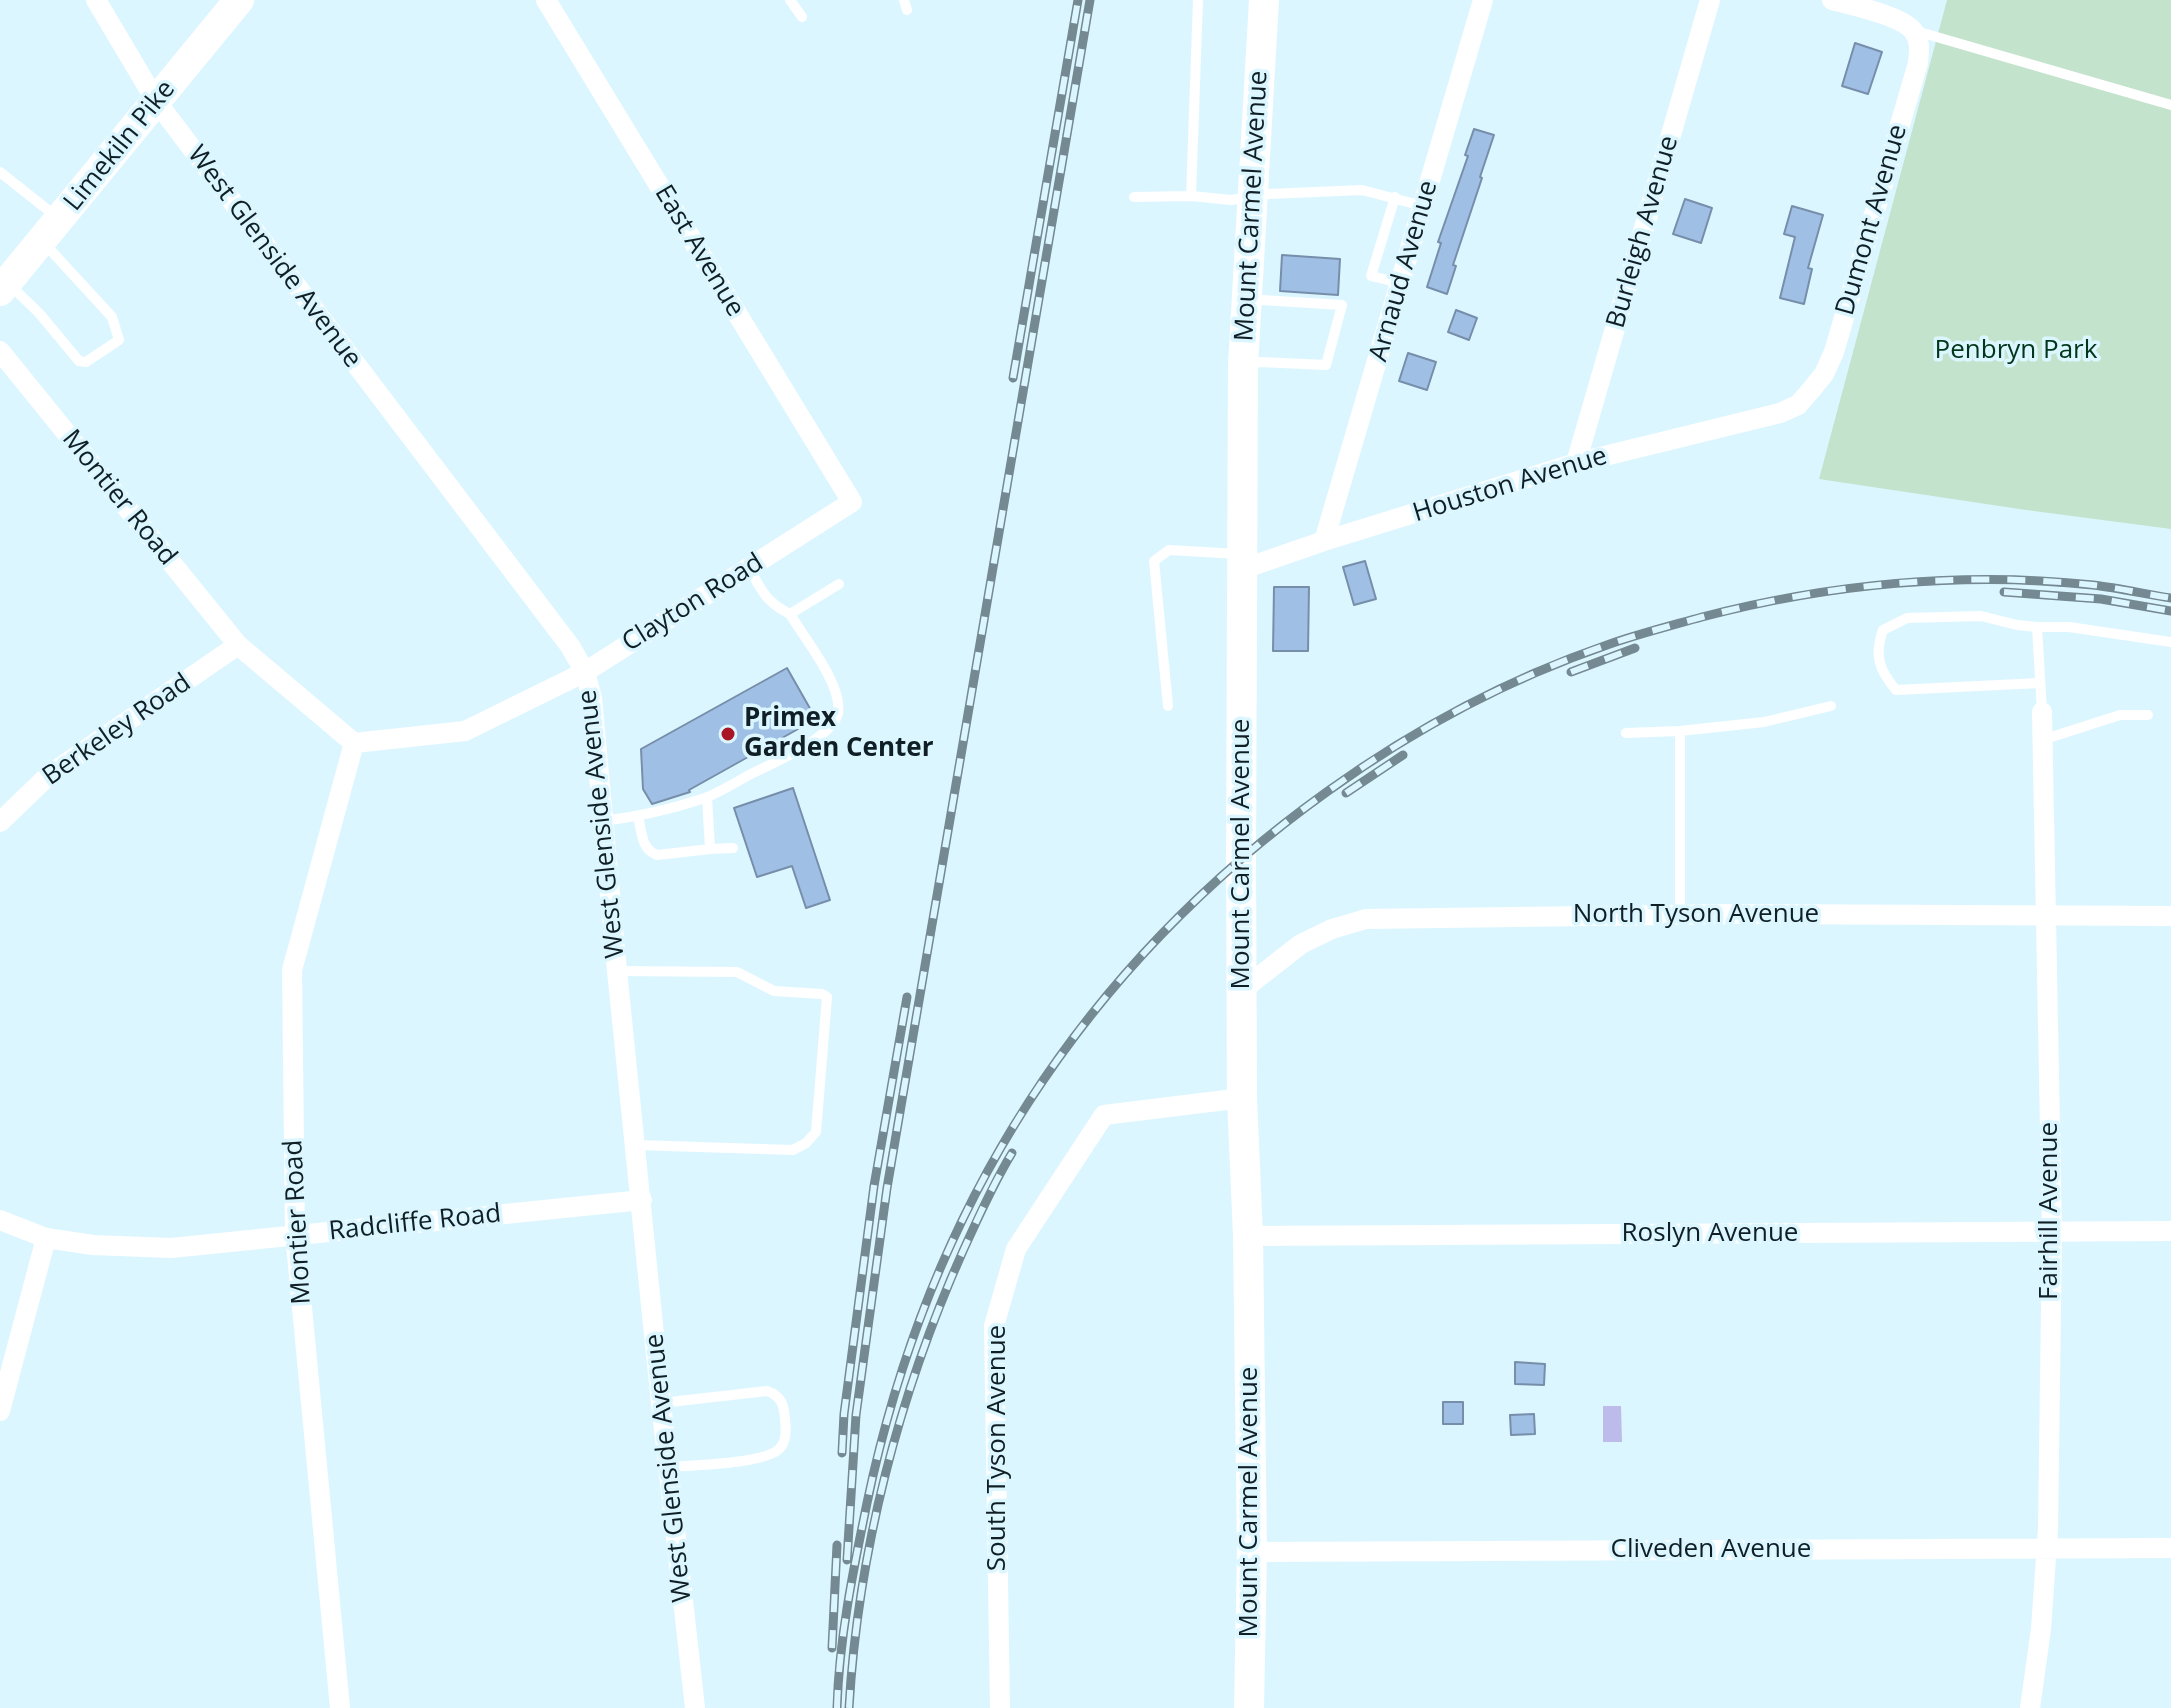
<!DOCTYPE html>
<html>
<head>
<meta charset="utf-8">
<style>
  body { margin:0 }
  canvas { display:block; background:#dcf6ff }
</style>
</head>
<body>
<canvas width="2171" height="1708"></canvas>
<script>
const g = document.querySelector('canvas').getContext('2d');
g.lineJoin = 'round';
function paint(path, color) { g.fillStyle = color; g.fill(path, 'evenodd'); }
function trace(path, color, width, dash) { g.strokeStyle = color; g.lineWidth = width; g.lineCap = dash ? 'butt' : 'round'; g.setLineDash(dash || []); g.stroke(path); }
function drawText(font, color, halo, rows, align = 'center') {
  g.font = font + ' "Open Sans",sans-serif'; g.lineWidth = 7; g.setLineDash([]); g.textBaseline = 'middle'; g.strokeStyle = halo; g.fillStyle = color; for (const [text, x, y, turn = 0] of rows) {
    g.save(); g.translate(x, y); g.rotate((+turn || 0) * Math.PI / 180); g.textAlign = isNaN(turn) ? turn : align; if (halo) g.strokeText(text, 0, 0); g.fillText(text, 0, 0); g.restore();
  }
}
paint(new Path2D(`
  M1947 0H2171V529L2026 510 1819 479Z`), '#c4e3cd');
paint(new Path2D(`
  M1603 1406H1621L1622 1442H1603Z`), '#bcbbe9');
const building = new Path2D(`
  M1855 43 1882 52 1868 94 1842 86Z
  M1474 129 1494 135 1480 177 1482 178 1453 265 1456 266 1447 294 1427 287 1441 243 1438 242 1468 156 1465 155Z
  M1685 199 1712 208 1701 243 1673 234Z
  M1792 206 1823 215 1808 268 1812 269 1804 304 1780 298 1795 237 1784 234Z
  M1282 255 1340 259 1338 295 1280 291Z
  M1456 310 1477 318 1469 340 1448 332Z
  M1408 353 1436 362 1427 390 1399 381Z
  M1365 561 1376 599 1354 605 1343 567Z
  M1274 587H1309L1308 651H1273Z
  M787 668 816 719 689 790 690 792 652 804 643 789 641 749Z
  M793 788 830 900 806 908 792 866 757 877 734 808Z
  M1515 1362 1545 1364 1544 1385 1515 1384Z
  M1443 1402H1463V1424H1443Z
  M1534 1414 1535 1434 1511 1435 1510 1415Z`);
paint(building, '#9fbfe5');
trace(building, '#778eaa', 2);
trace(new Path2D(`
  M790 0 802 17
  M904 0 907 10
  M1916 31 2171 105
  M0 172 58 218
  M1191 196 1198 0
  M1134 197 1191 196 1231 200 1268 194 1362 190 1423 206
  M1395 197 1371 276 1400 283
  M9 284 39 313 79 361 86 362 119 340 112 317 44 243
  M1245 365 1260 362 1326 365 1342 305 1262 300 1250 302
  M749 568C761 590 766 602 790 614L839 584
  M2037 627 2017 625 1981 616 1907 618 1883 630C1874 655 1879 670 1896 690L2040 683
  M1168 706 1154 561 1169 550 1238 554
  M2042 712 2037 627H2069L2171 642
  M1626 733 1680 731
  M2042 740 2120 715H2148
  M638 816C642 832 641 849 657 855L710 849 707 797
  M603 821C637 817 672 809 705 798 720 792 735 783 749 775 771 764 833 738 838 713 843 685 804 638 790 614
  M710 849 733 848
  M1680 915V731L1764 722 1831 706
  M617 971 737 972 774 991 822 994 827 997 816 1132 806 1143 793 1150 636 1145
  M661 1403 767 1391C781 1396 784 1404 785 1419 786 1429 787 1442 779 1449 764 1464 692 1465 668 1467`), '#fff', 10);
trace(new Path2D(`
  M96 0 156 101 570 646 585 672 592 698 617 971 661 1403 695 1708
  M0 351 238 645 354 743 465 731 585 672 852 502 546 0
  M1576 463 1710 0
  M1324 541 1483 0
  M1243 569 1324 541 1576 463 1780 413 1798 405 1811 390 1824 374 1834 352 1918 63C1919 52 1921 42 1914 32 1904 16 1851 5 1832 0
  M0 822 49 775 238 645
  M1242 990 1301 944 1332 929 1366 919 1738 914 2171 916
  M0 1220 46 1238 93 1245 171 1248 642 1200
  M1248 1236 2171 1231
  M0 1411 46 1238
  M1252 1552 2171 1548
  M340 1708 295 1234 292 970 354 743
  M1000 1708 994 1326 1016 1249 1104 1115 1242 1098
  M2030 1708 2041 1629 2048 1529 2052 1232 2042 712`), '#fff', 20);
trace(new Path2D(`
  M0 291 239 0
  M1249 1708 1252 1552 1248 1236 1242 1098 1241 858 1243 365 1264 0`), '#fff', 30);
const rail = new Path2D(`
  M1013 378 1078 0
  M2004 592 2101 599 2171 611
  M1571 672 1635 648
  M1346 793 1403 755
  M842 1453 844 1414 874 1186 907 997
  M847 1560 856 1415 887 1188 1090 0
  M832 1648 837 1545
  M837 1708C839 1639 853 1571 867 1503 928 1209 1083 966 1328 791 1413 730 1508 679 1607 645 1638 634 1670 626 1702 617 1828 584 1963 571 2093 585 2119 588 2145 594 2171 598
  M849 1708C858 1551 899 1394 963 1251 978 1218 993 1184 1012 1153`);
trace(rail, '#748991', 9);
trace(rail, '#dcf6ff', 6, [18]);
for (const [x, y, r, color] of [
  [728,734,8,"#aa1525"]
]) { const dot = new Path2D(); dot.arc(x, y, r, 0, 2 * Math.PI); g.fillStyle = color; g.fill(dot); trace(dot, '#dcf6ff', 3); }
drawText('26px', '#0f1f25', '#dcf6ff', [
  ["Limekiln Pike",120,146,-51],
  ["Mount Carmel Avenue",1252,206,-87],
  ["Dumont Avenue",1872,220,-74],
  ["Burleigh Avenue",1643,232,-74],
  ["East Avenue",699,251,59],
  ["West Glenside Avenue",274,257,53],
  ["Arnaud Avenue",1404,271,-74],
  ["Houston Avenue",1510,485,-17],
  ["Montier Road",119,498,51],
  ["Clayton Road",693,603,-32],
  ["Berkeley Road",117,730,-35],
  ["West Glenside Avenue",602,824,-96],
  ["Mount Carmel Avenue",1242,854,-90],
  ["North Tyson Avenue",1696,915],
  ["Fairhill Avenue",2050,1211,-90],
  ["Montier Road",298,1222,-93],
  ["Radcliffe Road",415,1223,-6],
  ["Roslyn Avenue",1710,1234],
  ["South Tyson Avenue",998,1448,-90],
  ["West Glenside Avenue",669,1468,-96],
  ["Mount Carmel Avenue",1250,1502,-90],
  ["Cliveden Avenue",1711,1550]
]);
drawText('26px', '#00371a', '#dcf6ff', [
  ["Penbryn Park",2016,351]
]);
drawText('bold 26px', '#0f1f25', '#dcf6ff', [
  ["Primex",744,719],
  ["Garden Center",744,749]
], 'left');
</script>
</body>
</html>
